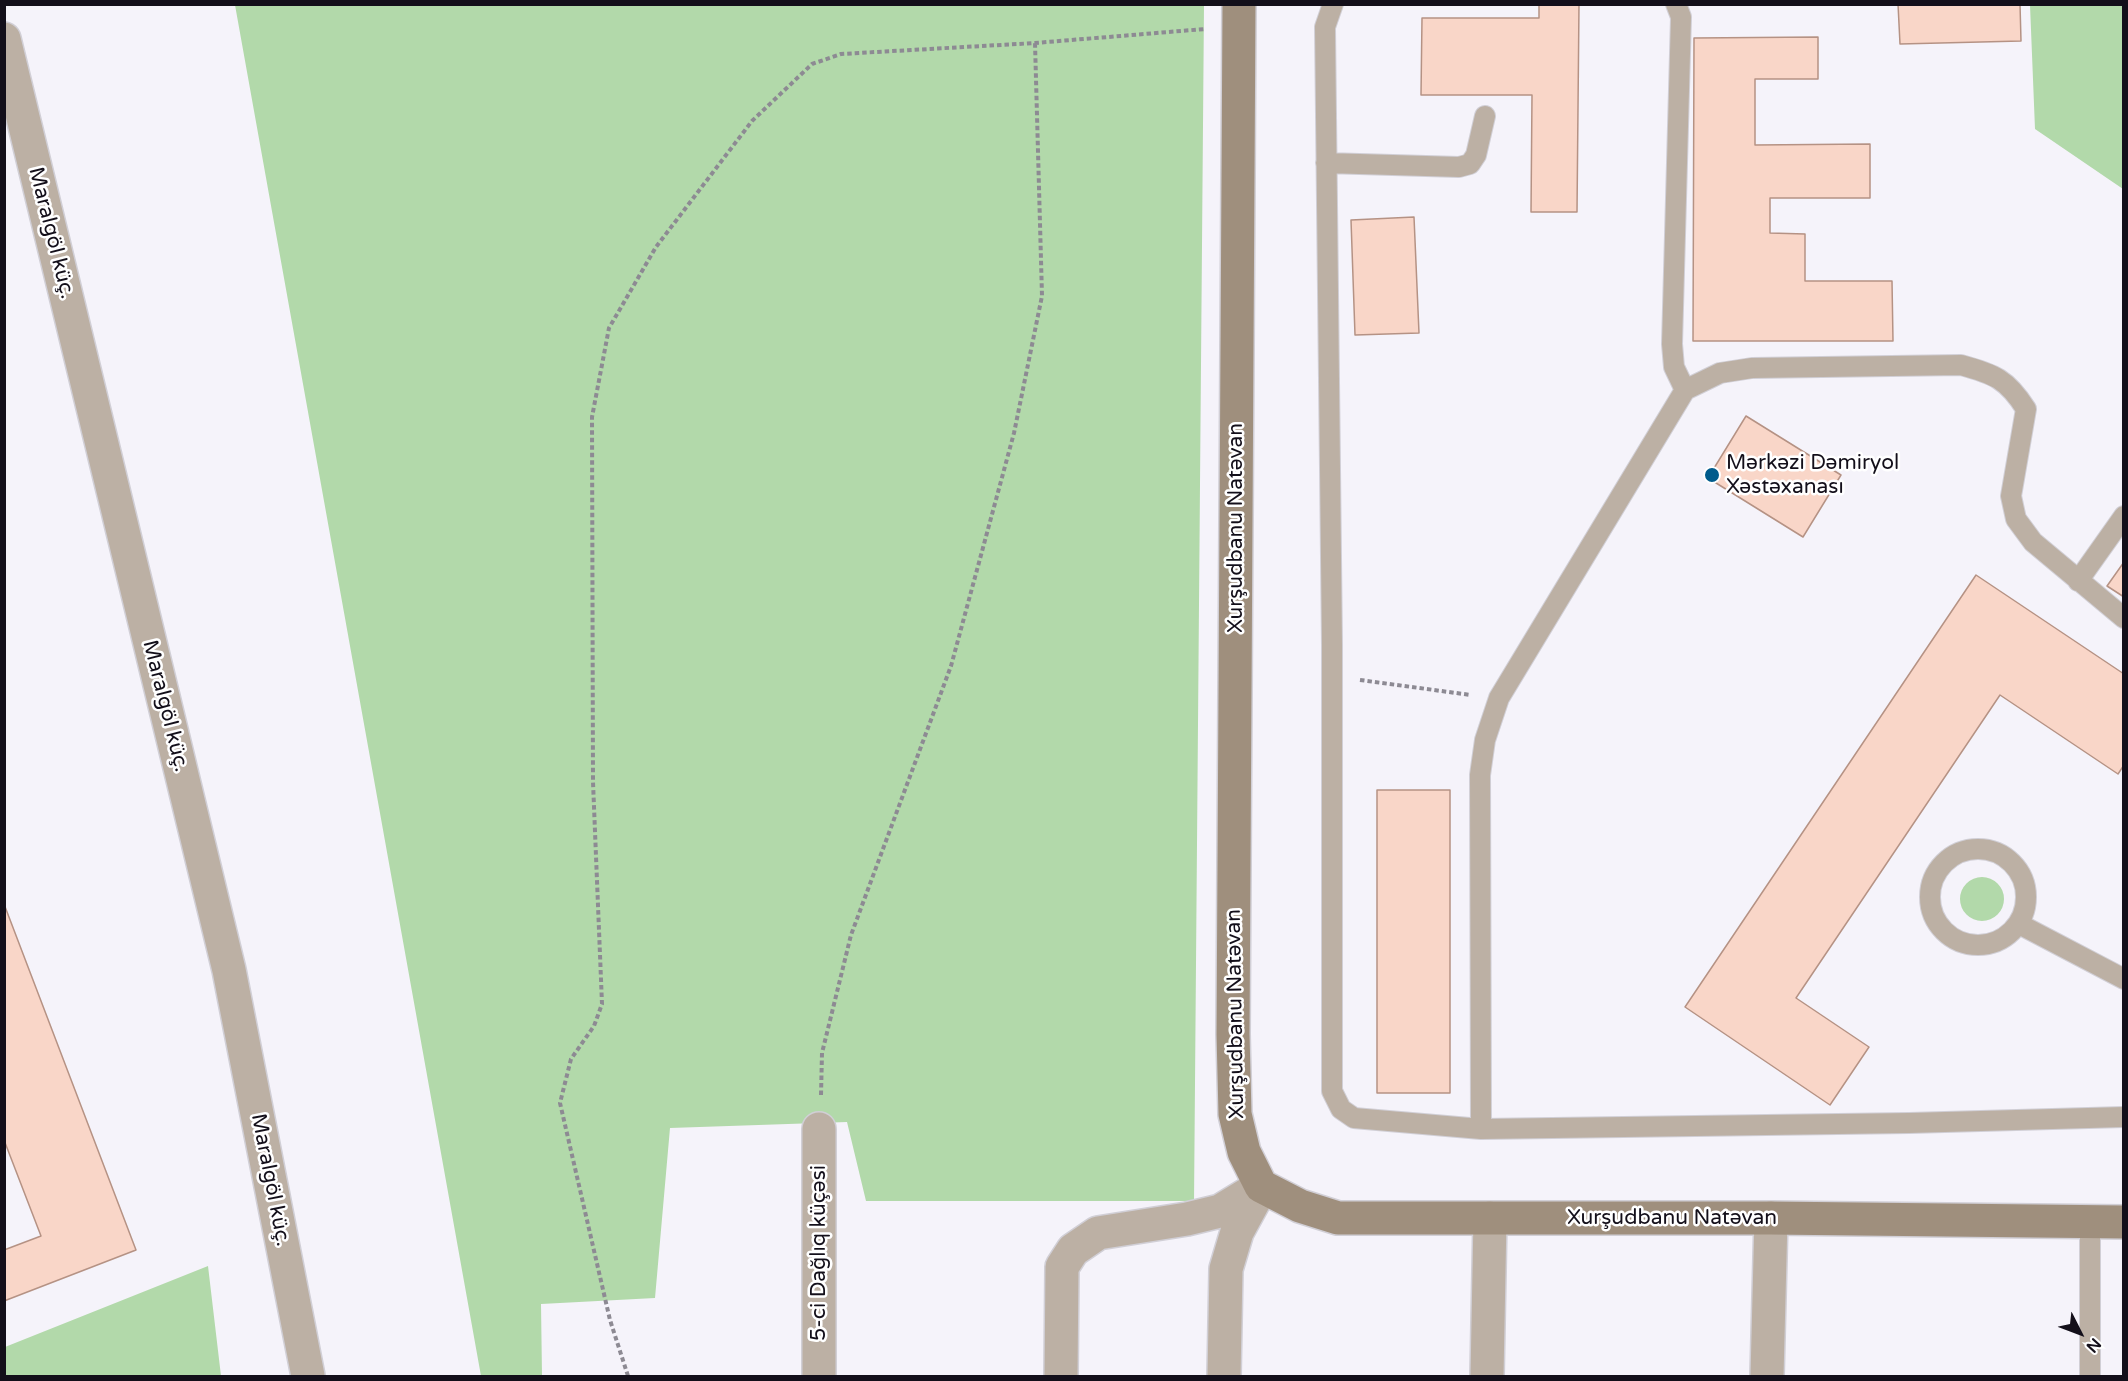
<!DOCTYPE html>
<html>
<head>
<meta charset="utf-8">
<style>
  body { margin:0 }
  #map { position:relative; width:2128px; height:1381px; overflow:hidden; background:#f5f3fa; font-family:"Varela Round",sans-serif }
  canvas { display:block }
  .frame { position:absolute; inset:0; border:6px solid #130f1a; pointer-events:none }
  .north { position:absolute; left:2050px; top:1303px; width:60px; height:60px; -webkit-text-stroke:4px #fff; paint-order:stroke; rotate:132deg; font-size:16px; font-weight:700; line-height:24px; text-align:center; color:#130f1a }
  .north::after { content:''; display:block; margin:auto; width:21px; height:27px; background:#130f1a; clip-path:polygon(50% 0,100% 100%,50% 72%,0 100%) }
</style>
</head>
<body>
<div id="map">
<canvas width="2128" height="1381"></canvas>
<div class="frame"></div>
<div class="north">N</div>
</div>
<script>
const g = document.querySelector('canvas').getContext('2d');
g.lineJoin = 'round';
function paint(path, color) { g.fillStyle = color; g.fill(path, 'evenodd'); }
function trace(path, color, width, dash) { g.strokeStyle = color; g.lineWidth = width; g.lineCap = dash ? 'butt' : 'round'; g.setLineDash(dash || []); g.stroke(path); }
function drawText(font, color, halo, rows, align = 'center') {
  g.font = font + ' "Varela Round",sans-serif'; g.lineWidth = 5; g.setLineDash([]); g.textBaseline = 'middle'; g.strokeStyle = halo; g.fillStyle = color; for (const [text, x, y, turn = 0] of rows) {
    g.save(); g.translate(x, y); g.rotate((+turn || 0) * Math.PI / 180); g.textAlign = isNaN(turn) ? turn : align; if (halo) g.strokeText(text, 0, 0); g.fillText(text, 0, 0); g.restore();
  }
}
paint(new Path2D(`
  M235 5H1204L1194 1201H866L847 1122 670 1128 655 1298 541 1304 542 1376H481Z
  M2030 5H2123V189L2035 129Z
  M1960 899a22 22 0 1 1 44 0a22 22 0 1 1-44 0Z
  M208 1266 221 1376H5V1347Z`), '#b2d9aa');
const building = new Path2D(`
  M1539 4H1579L1577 212H1531L1532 95H1421L1422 18H1539Z
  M1898 4H2020L2021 41 1900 44Z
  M1818 37V79H1755V145L1870 144V198H1770V233L1805 234V281H1892L1893 341H1693L1694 38Z
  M1414 217 1419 333 1355 335 1351 220Z
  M1746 416 1841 475 1803 537 1708 478Z
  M2124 562V597L2107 586Z
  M1976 575 2124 674V765L2118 774 2000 695 1796 998 1869 1047 1830 1105 1685 1007Z
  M1377 790H1450V1093H1377Z
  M4 904 136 1250 4 1301V1250L41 1236 4 1140Z`);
paint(building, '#f9d6c8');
trace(building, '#b59284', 1.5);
const service = new Path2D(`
  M1333 4 1325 27 1332 645V1091L1341 1109 1354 1118 1481 1129 1909 1123 2124 1117
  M1676 4 1681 17 1672 344 1674 367 1685 390
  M1326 163 1459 167 1470 164 1476 155 1485 116
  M2078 581 2124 516
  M1930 897a48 48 0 1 1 96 0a48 48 0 1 1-96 0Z
  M2019 924 2124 979
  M1481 1129 1480 775 1485 740 1499 698 1685 390 1720 373 1752 368 1961 365C1994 374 2007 379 2026 409L2011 496 2016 519 2033 542 2124 618
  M2090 1376V1222`);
const minor = new Path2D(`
  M4 39 229 970 308 1376
  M819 1376V1129
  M1061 1376 1062 1267 1073 1250 1098 1233 1187 1219 1220 1211 1261 1186
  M1224 1376 1226 1269 1237 1232 1261 1188
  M1487 1376 1490 1218
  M1767 1376 1771 1218`);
const secondary = new Path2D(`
  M1239 4 1233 1034 1235 1114 1244 1152 1261 1186 1300 1206 1338 1218H1771L2124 1222`);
trace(service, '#d1cfd6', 22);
trace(minor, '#d1cfd6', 36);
trace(secondary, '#d1cfd6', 36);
trace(new Path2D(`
  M1360 680 1471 695
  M821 1095 822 1053 851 935 951 666 1014 433 1042 296 1035 43
  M628 1376 610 1320 560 1103 571 1059 594 1026 602 1004 593 782 592 417 609 328 656 247 752 121 812 64 841 54 1035 43 1205 29`), '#8d8a93', 4, [4.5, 3]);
trace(service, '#bcb0a4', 20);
trace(minor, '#bcb0a4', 33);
trace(secondary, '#9f8f7d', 33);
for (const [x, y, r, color] of [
  [1712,475,8,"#005b8c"]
]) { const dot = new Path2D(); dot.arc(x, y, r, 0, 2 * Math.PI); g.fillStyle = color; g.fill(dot); trace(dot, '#fff', 2); }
drawText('21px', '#130f1a', '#fff', [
  ["Maralgöl küç.",51,233,76],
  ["Xurşudbanu Natəvan",1236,528,-90],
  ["Maralgöl küç.",165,706,76],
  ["Xurşudbanu Natəvan",1236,1014,-91],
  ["Maralgöl küç.",270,1180,79],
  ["Xurşudbanu Natəvan",1672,1218],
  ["5-ci Dağlıq küçəsi",819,1253,-90]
]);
drawText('21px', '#130f1a', '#fff', [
  ["Mərkəzi Dəmiryol",1726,463],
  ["Xəstəxanası",1726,487]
], 'left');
</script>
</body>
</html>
